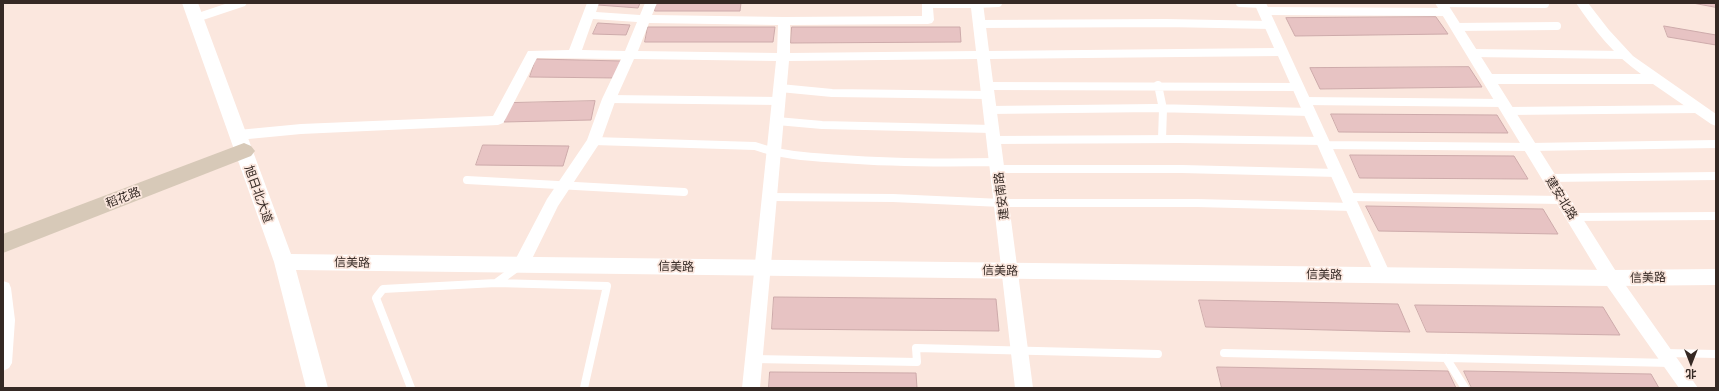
<!DOCTYPE html>
<html>
<head>
<meta charset="utf-8">
<style>
  body { margin:0 }
  #map { position:relative; width:1719px; height:391px; overflow:hidden; background:#fbe7de; font-family:Georgia,"Noto Sans SC",serif }
  canvas { display:block }
  .frame { position:absolute; inset:0; border:4px solid #352924; pointer-events:none }
  .north { position:absolute; left:1671px; top:343px; width:40px; height:40px; -webkit-text-stroke:3px #fbe7de; paint-order:stroke; rotate:180deg; font-size:11px; font-weight:700; line-height:16px; text-align:center; color:#352924 }
  .north::after { content:''; display:block; margin:auto; width:14px; height:18px; background:#352924; clip-path:polygon(50% 0,100% 100%,50% 72%,0 100%) }
</style>
</head>
<body>
<div id="map">
<canvas width="1719" height="391"></canvas>
<div class="frame"></div>
<div class="north">北</div>
</div>
<script>
const g = document.querySelector('canvas').getContext('2d');
g.lineJoin = 'round';
function paint(path, color) { g.fillStyle = color; g.fill(path, 'evenodd'); }
function trace(path, color, width, dash) { g.strokeStyle = color; g.lineWidth = width; g.lineCap = dash ? 'butt' : 'round'; g.setLineDash(dash || []); g.stroke(path); }
function drawText(font, color, halo, rows, align = 'center') {
  g.font = font + ' Georgia,"Noto Sans SC",serif'; g.lineWidth = 3.5; g.setLineDash([]); g.textBaseline = 'middle'; g.strokeStyle = halo; g.fillStyle = color; for (const [text, x, y, turn = 0] of rows) {
    g.save(); g.translate(x, y); g.rotate((+turn || 0) * Math.PI / 180); g.textAlign = isNaN(turn) ? turn : align; if (halo) g.strokeText(text, 0, 0); g.fillText(text, 0, 0); g.restore();
  }
}
const building = new Path2D(`
  M599 3H640L638 8 598 5Z
  M656 3H741L740 11H655Z
  M1693 3H1716V7Z
  M1436 17 1448 34 1295 36 1286 18Z
  M598 23 630 25 626 35 593 34Z
  M1664 26 1716 35V45L1668 37Z
  M648 27H775L773 42H645Z
  M792 27H960L961 42 791 43Z
  M536 59 622 61 617 78 530 77Z
  M1469 67 1482 87 1320 89 1310 68Z
  M595 101 591 120 504 122 510 103Z
  M1331 114 1497 115 1508 133 1339 132Z
  M483 145 569 146 563 166 476 165Z
  M1350 155 1514 156 1528 179 1360 178Z
  M1366 206 1543 209 1558 234 1379 231Z
  M774 297 996 299 999 331 772 329Z
  M1199 300 1398 304 1410 332 1206 327Z
  M1415 305 1603 307 1620 335 1427 332Z
  M1217 367 1448 371 1456 388H1222Z
  M1464 371 1651 374 1659 388H1472Z
  M770 372 916 373 917 388H769Z`);
paint(building, '#e7c3c3');
trace(building, '#cdaaaa', 1);
trace(new Path2D(`
  M1240 3 1261 4
  M1441 3 1545 4
  M977 4 998 3
  M1264 11 1447 12
  M980 24 1166 23 1271 25
  M1456 27 1557 26
  M1472 53 1625 55
  M1158 85 1163 109 1162 139
  M987 86 1298 87
  M780 88 832 93 988 95
  M609 99 779 101
  M1304 101 1503 103
  M990 110 1155 108 1309 112
  M1508 111 1699 109
  M777 121 822 125 992 129
  M994 140 1178 139 1323 141
  M594 141 755 146C783 156 812 157 842 159 894 163 945 163 997 162
  M1324 145 1530 147 1716 144
  M997 169H1182L1337 173
  M1549 178 1716 176
  M467 180 684 192
  M770 197 893 198 1001 203H1197L1352 207
  M1348 197 1563 200
  M1573 217 1716 216
  M496 283 607 286 584 388
  M1224 353 1671 363
  M1665 353 1716 354
  M1446 358 1465 388
  M754 359 917 362 916 348 1158 354
  M411 388 376 298 383 289 496 283 518 267`), '#fff', 8);
paint(new Path2D(`
  M228 3H247L245 6 200 21H192L190 18 192 15Z
  M587 3H599L596 12 640 15 645 3H657L652 15 784 17 922 16V3H983L989 51 1274 48 1254 3H1266L1391 275 1389 280 1383 282 1377 280 1278 56 990 59 1033 388H1015L977 59 789 61 760 388H742L776 61 634 59 616 99 601 141 558 206 527 269 521 270 515 269 513 264 547 199 587 140 602 99 621 59 537 58 505 120 503 123 498 125 301 134 238 140 233 139 231 135 233 131 238 130 301 124 493 116 528 51 569 50ZM933 8H971L976 51 790 53V25L928 24 932 23 934 20ZM593 19 637 22 625 51 582 50ZM649 23 778 25 777 53 638 51Z
  M1435 3H1447L1492 74H1641C1614 55 1594 30 1576 3H1588L1609 30 1633 56 1716 114V126L1711 124 1653 84H1498L1617 273 1698 388H1679L1605 283Z
  M3 281 9 283 11 288 15 320 12 363 9 368 3 371Z`), '#fff');
paint(new Path2D(`
  M182 3H198L291 254 1611 270 1716 269V285L1611 286 296 270 328 388H306L274 262Z`), '#fff');
paint(new Path2D(`
  M244 143 251 146 255 151 251 156 3 253V234Z`), '#d7c9b8');
drawText('12px', '#352924', '#fbe7de', [
  ["旭日北大道",259,194,70],
  ["建安南路",1001,196,-97],
  ["稻花路",123,197,-21],
  ["建安北路",1562,198,58],
  ["信美路",352,262,1],
  ["信美路",676,266,1],
  ["信美路",1000,270,1],
  ["信美路",1324,274,1],
  ["信美路",1648,277,-1]
]);
</script>
</body>
</html>
